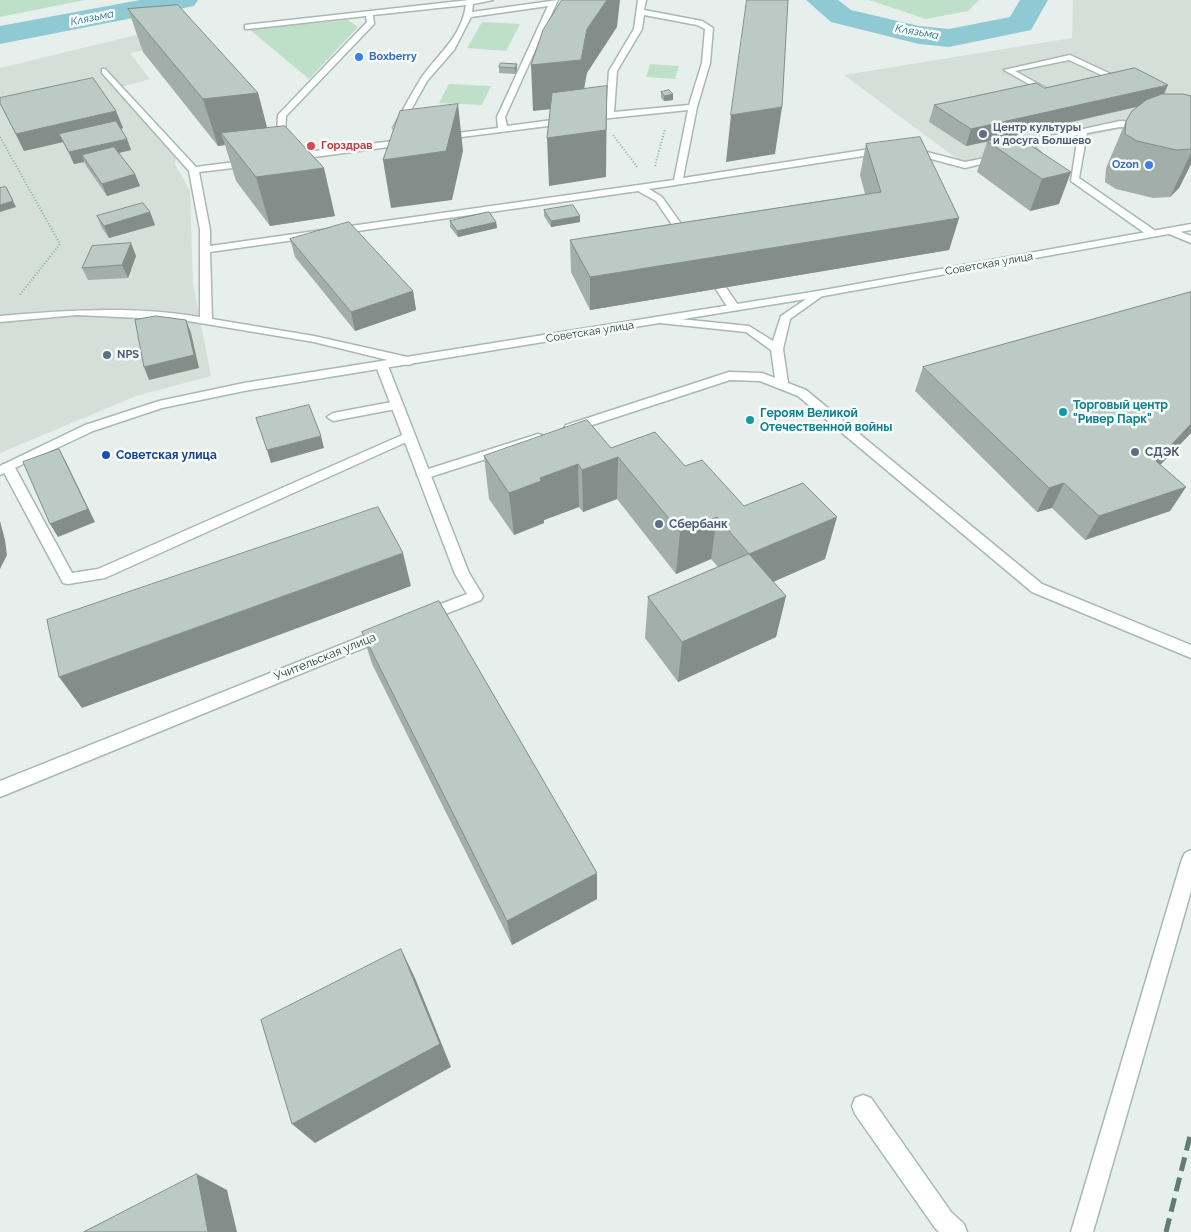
<!DOCTYPE html>
<html>
<head>
<meta charset="utf-8">
<style>
  body { margin:0 }
  canvas { display:block; background:#e6efeb }
</style>
</head>
<body>
<canvas width="1191" height="1232"></canvas>
<script>
const g = document.querySelector('canvas').getContext('2d');
g.lineJoin = 'round';
function paint(path, color) { g.fillStyle = color; g.fill(path, 'evenodd'); }
function trace(path, color, width, dash) { g.strokeStyle = color; g.lineWidth = width; g.lineCap = dash ? 'butt' : 'round'; g.setLineDash(dash || []); g.stroke(path); }
function drawText(font, color, halo, rows, align = 'center') {
  g.font = font + ' Raleway,sans-serif'; g.lineWidth = 5; g.setLineDash([]); g.textBaseline = 'middle'; g.strokeStyle = halo; g.fillStyle = color; for (const [text, x, y, turn = 0] of rows) {
    g.save(); g.translate(x, y); g.rotate((+turn || 0) * Math.PI / 180); g.textAlign = isNaN(turn) ? turn : align; if (halo) g.strokeText(text, 0, 0); g.fillText(text, 0, 0); g.restore();
  }
}
paint(new Path2D(`
  M1073 0H1191V141L1149 122 964 164 844 75 1072 38Z
  M165 28 202 38 130 53 150 79 118 88 176 158 175 164 190 191 193 283 211 376 136 396 0 453V68Z`), '#d4dfda');
paint(new Path2D(`
  M0 0H85L0 17Z
  M869 0H979L968 11 926 19Z
  M348 20 358 27 309 79 249 29Z
  M482 22 520 24 506 51 467 48Z
  M650 64 679 66 675 79 646 77Z
  M449 84 491 86 482 105 439 103Z`), '#bfe0c8');
paint(new Path2D(`
  M140 0H198L194 6 184 8 0 44V26Z
  M806 0H838L851 10 919 26 949 29 1010 17 1020 0H1048L1031 30 949 47 919 44 831 22Z`), '#8ec9d4');
const service = new Path2D(`
  M469 0H493L473 4 472 12 558 0 505 117 507 126 606 113 609 71 634 29 638 0H646L644 10 702 21 713 28 710 63 697 107 683 178 883 147 887 150 883 153 649 189 662 197 692 239 687 242 683 241 656 201 638 191 210 252 212 319 314 336 412 358V364L408 365 314 342 182 320 77 315 0 322V316C66 310 134 306 200 317V230L189 171 102 73V69H105L196 167 250 160 255 163 250 166 199 172 210 230V246L674 180 688 110 610 118 438 140V136L441 135 498 128 497 117 548 6 471 17 454 50 427 81 401 128 397 131 393 128C402 112 410 96 420 80 437 54 461 39 466 5L373 15 374 24 286 116 285 134 290 144 283 146 277 134 278 115 367 22 366 16 248 29H245V25ZM644 15 697 25 705 29 702 63 689 105 614 112 617 71 642 29Z
  M1070 55 1128 82 1121 84 1069 60 1015 71 1053 92V96H1050L1004 70Z
  M1120 121 1144 122 1148 125 1144 128 1120 127 1087 133 1079 178 1157 232V236H1149L1071 181 1078 135 1031 144 1040 152 1036 155 1019 143Z
  M408 139 411 140V144L292 160 287 157 292 154Z
  M908 147 965 162 1000 155 1005 158 965 168 905 152V148Z
  M1171 228 1191 236V243L1167 233 1166 231Z
  M710 269 714 270 740 308 738 310H730L728 308 705 272Z
  M818 291 823 294 822 296 790 319 783 349 788 383 806 390 1042 584 1191 645V658L1032 592 798 396 760 381 730 380 574 431 570 432 564 428 566 425 729 372 762 373 775 378 771 350 746 332 660 323 654 320 660 317 749 326 773 341 781 316Z
  M397 401 403 405 401 408 333 421 327 417 333 413Z
  M409 432 415 436 413 439 105 578 68 584 63 583 1 467 3 464H13L72 573 98 569Z
  M538 434 542 435 544 438 542 441 424 479 417 475 419 472Z
  M1191 850V891L1093 1232H1071L1182 859 1185 853Z
  M863 1095 871 1098 951 1212 964 1224 967 1232H939L935 1228 855 1114 852 1106 855 1098Z`);
const minor = new Path2D(`
  M382 362 388 366 469 573 483 596 481 600 425 622 420 620 418 616 420 612 467 594 455 574 376 366Z
  M383 628 388 630 391 634 388 638 0 797V781Z`);
const secondary = new Path2D(`
  M1191 224V230L818 297 244 391 162 408 93 431 0 475V466L85 425 159 401 244 383 818 291Z`);
trace(service, '#a8b8b2', 3);
trace(minor, '#a8b8b2', 3);
trace(secondary, '#a4bbb3', 3);
trace(new Path2D(`
  M613 135 638 168
  M0 137 60 244 19 296
  M655 166 665 129`), '#86b3a5', 2, [1, 2]);
paint(service, '#fff');
paint(minor, '#fff');
paint(secondary, '#fff');
trace(new Path2D(`
  M1166 1232 1191 1132`), '#5f7d75', 5, [14, 7]);
paint(new Path2D(`
  M128 9 258 93 267 128 335 216 270 226 236 181 225 145 218 146 143 52Z
  M517 64V69L515 74 499 73V67Z
  M1044 88 1164 94 1191 96V164L1179 188 1170 197 1153 198 1116 189 1105 182 1106 168 1126 121 1137 107 1013 136 1059 204 1030 211 977 172 987 142 966 146 929 122 934 105Z
  M661 92 673 100 664 101 661 98Z
  M0 103 116 111 123 128 121 129 127 139 131 150 119 153 135 174 140 186 107 196 87 167 84 162 74 164 63 142 24 151Z
  M866 144 959 218 949 250 590 310 571 272 570 240 865 194 860 175Z
  M544 210 580 222 551 227 544 216Z
  M150 212 155 225 109 238 102 228 97 216Z
  M450 221 496 222 497 228 458 237 450 227Z
  M290 239 413 291 416 310 355 331 295 257Z
  M136 256 128 278 88 280 82 268Z
  M1191 292V433L1160 465 1186 487 1170 511 1085 540 1052 508 1037 512 915 391 923 367Z
  M611 448 685 466 744 506 825 559 773 582 786 596 776 637 678 682 645 638 648 597 718 567 711 559 676 574 617 499 583 512 579 507 544 520V523L514 535 489 499 484 456Z
  M362 632 597 899 512 945 372 664Z`), '#a1aea9');
paint(new Path2D(`
  M607 0H620L617 27 587 73 581 106 533 111 531 65 587 29Z
  M517 64V69L515 74V68Z
  M1168 85 1161 101 966 146 971 129Z
  M607 86 606 177 549 186 547 138Z
  M258 93 270 139 221 133 225 145 218 146 203 99Z
  M673 94V100L664 101V96Z
  M458 104 463 151 452 200 391 208 383 160Z
  M782 107 775 154 726 162 731 115Z
  M116 111 123 128 64 142 59 134 63 142 24 151 16 134Z
  M127 139 131 150 86 161 82 155 84 162 74 164 69 152Z
  M1191 153V164L1179 188 1170 197Z
  M324 168 335 216 270 226 256 177Z
  M1071 172 1059 204 1030 211 1042 179Z
  M135 174 140 186 107 196 102 184Z
  M6 187 16 207 0 212V205Z
  M150 212 155 225 109 238 104 226Z
  M580 216V222L551 227V221Z
  M959 218 949 250 590 310V277Z
  M496 222 497 228 458 237 457 231Z
  M131 243 136 256 128 278 122 265Z
  M413 291 416 310 355 331 351 312Z
  M186 320 191 333 199 368 149 380 144 367Z
  M1191 424V433L1141 485 1156 461Z
  M321 436 324 448 271 463 267 450Z
  M59 449 66 462 95 522 58 537 50 524Z
  M618 457 617 499 583 512 582 470Z
  M578 464 579 507 544 520V523L514 535 509 493 540 478Z
  M1064 483 1052 508 1037 512 1049 488Z
  M1186 487 1170 511 1085 540 1099 516Z
  M717 517 711 559 676 574 680 532Z
  M837 517 825 559 741 596 749 554Z
  M0 521 5 540 7 555 0 569Z
  M403 553 411 586 82 708 59 677Z
  M786 596 776 637 678 682 682 642Z
  M597 873V899L512 945 507 921Z
  M401 949 415 978 451 1067 315 1143 292 1124Z
  M197 1174 227 1190 237 1232H208Z`), '#838d89');
const building = new Path2D(`
  M562 0H607L587 29 581 60 531 65 543 30Z
  M747 0H788L782 107 731 115Z
  M178 5 258 93 203 99 128 9Z
  M501 63 517 64 515 68 499 67Z
  M1135 68 1168 85 971 129 934 105 1036 83 1044 88Z
  M93 78 116 111 16 134 0 103V98Z
  M607 86 606 130 547 138 552 93Z
  M669 90 673 94 664 96 661 92Z
  M1162 94H1183L1191 96V149L1176 150 1137 141 1125 134 1126 121 1132 111 1146 100Z
  M458 104 446 151 383 160 400 111Z
  M116 121 127 139 69 152 59 134Z
  M285 126 324 168 256 177 221 133Z
  M1015 135 1071 172 1042 179 987 141Z
  M920 137 959 218 590 277 570 240 881 192 866 144Z
  M114 147 135 174 102 184 82 155Z
  M6 187 13 201 0 205V188Z
  M143 203 150 212 104 226 97 216Z
  M573 205 580 216 551 221 544 210Z
  M489 212 496 222 457 231 450 221Z
  M349 222 413 291 351 312 290 239Z
  M131 243 122 265 82 268 92 246Z
  M1191 292V424L1156 461 1186 487 1099 516 1064 483 1049 488 923 367Z
  M156 316 186 320 194 355 144 367 135 320Z
  M309 405 321 436 267 450 256 418Z
  M587 420 611 448 655 432 685 466 702 460 744 506 803 483 837 517 749 554 717 517 680 532 618 457 582 470 578 464 540 478 541 481 509 493 484 456Z
  M59 449 88 509 50 524 23 462Z
  M378 507 403 553 59 677 47 620Z
  M749 554 786 596 682 642 648 597Z
  M439 601 597 873 507 921 362 632Z
  M401 949 440 1044 292 1124 261 1020Z
  M197 1174 208 1232H84Z`);
paint(building, '#bbcac4');
trace(building, '#838d89', 1);
for (const [x, y, r, color] of [
  [359,57,5,"#3f7fe0"],
  [983,134,5,"#5c6f8a"],
  [311,146,5,"#e0444e"],
  [1149,165,5,"#3f7fe0"],
  [107,355,5,"#5c6f8a"],
  [1063,412,5,"#0f9aa8"],
  [750,420,5,"#0f9aa8"],
  [1135,452,5,"#5c6f8a"],
  [106,455,5,"#1a4fb4"],
  [659,524,5,"#5c6f8a"]
]) { const dot = new Path2D(); dot.arc(x, y, r, 0, 2 * Math.PI); g.fillStyle = color; g.fill(dot); trace(dot, '#f7fbf9', 2); }
drawText('italic 11px', '#1c6f80', '#f7fbf9', [
  ["Клязьма",92,18,-11],
  ["Клязьма",917,32,10]
]);
drawText('bold 11px', '#366cbe', '#f7fbf9', [
  ["Boxberry",369,57],
  ["Ozon",1139,165,"right"]
], 'left');
drawText('bold 11px', '#4e5e75', '#f7fbf9', [
  ["Центр культуры",993,128],
  ["и досуга Болшево",993,141],
  ["NPS",117,355]
], 'left');
drawText('bold 11px', '#be3a42', '#f7fbf9', [
  ["Горздрав",321,146]
], 'left');
drawText('11px', '#24423a', '#f7fbf9', [
  ["Советская улица",989,264,-10],
  ["Советская улица",590,332,-9]
]);
drawText('bold 12px', '#0d838f', '#f7fbf9', [
  ["Торговый центр",1073,405],
  ["\"Ривер Парк\"",1073,419],
  ["Героям Великой",760,413],
  ["Отечественной войны",760,427]
], 'left');
drawText('bold 12px', '#4e5e75', '#f7fbf9', [
  ["СДЭК",1145,452],
  ["Сбербанк",669,524]
], 'left');
drawText('bold 12px', '#164399', '#f7fbf9', [
  ["Советская улица",116,455]
], 'left');
drawText('12px', '#24423a', '#f7fbf9', [
  ["Учительская улица",325,657,-22]
]);
</script>
</body>
</html>
